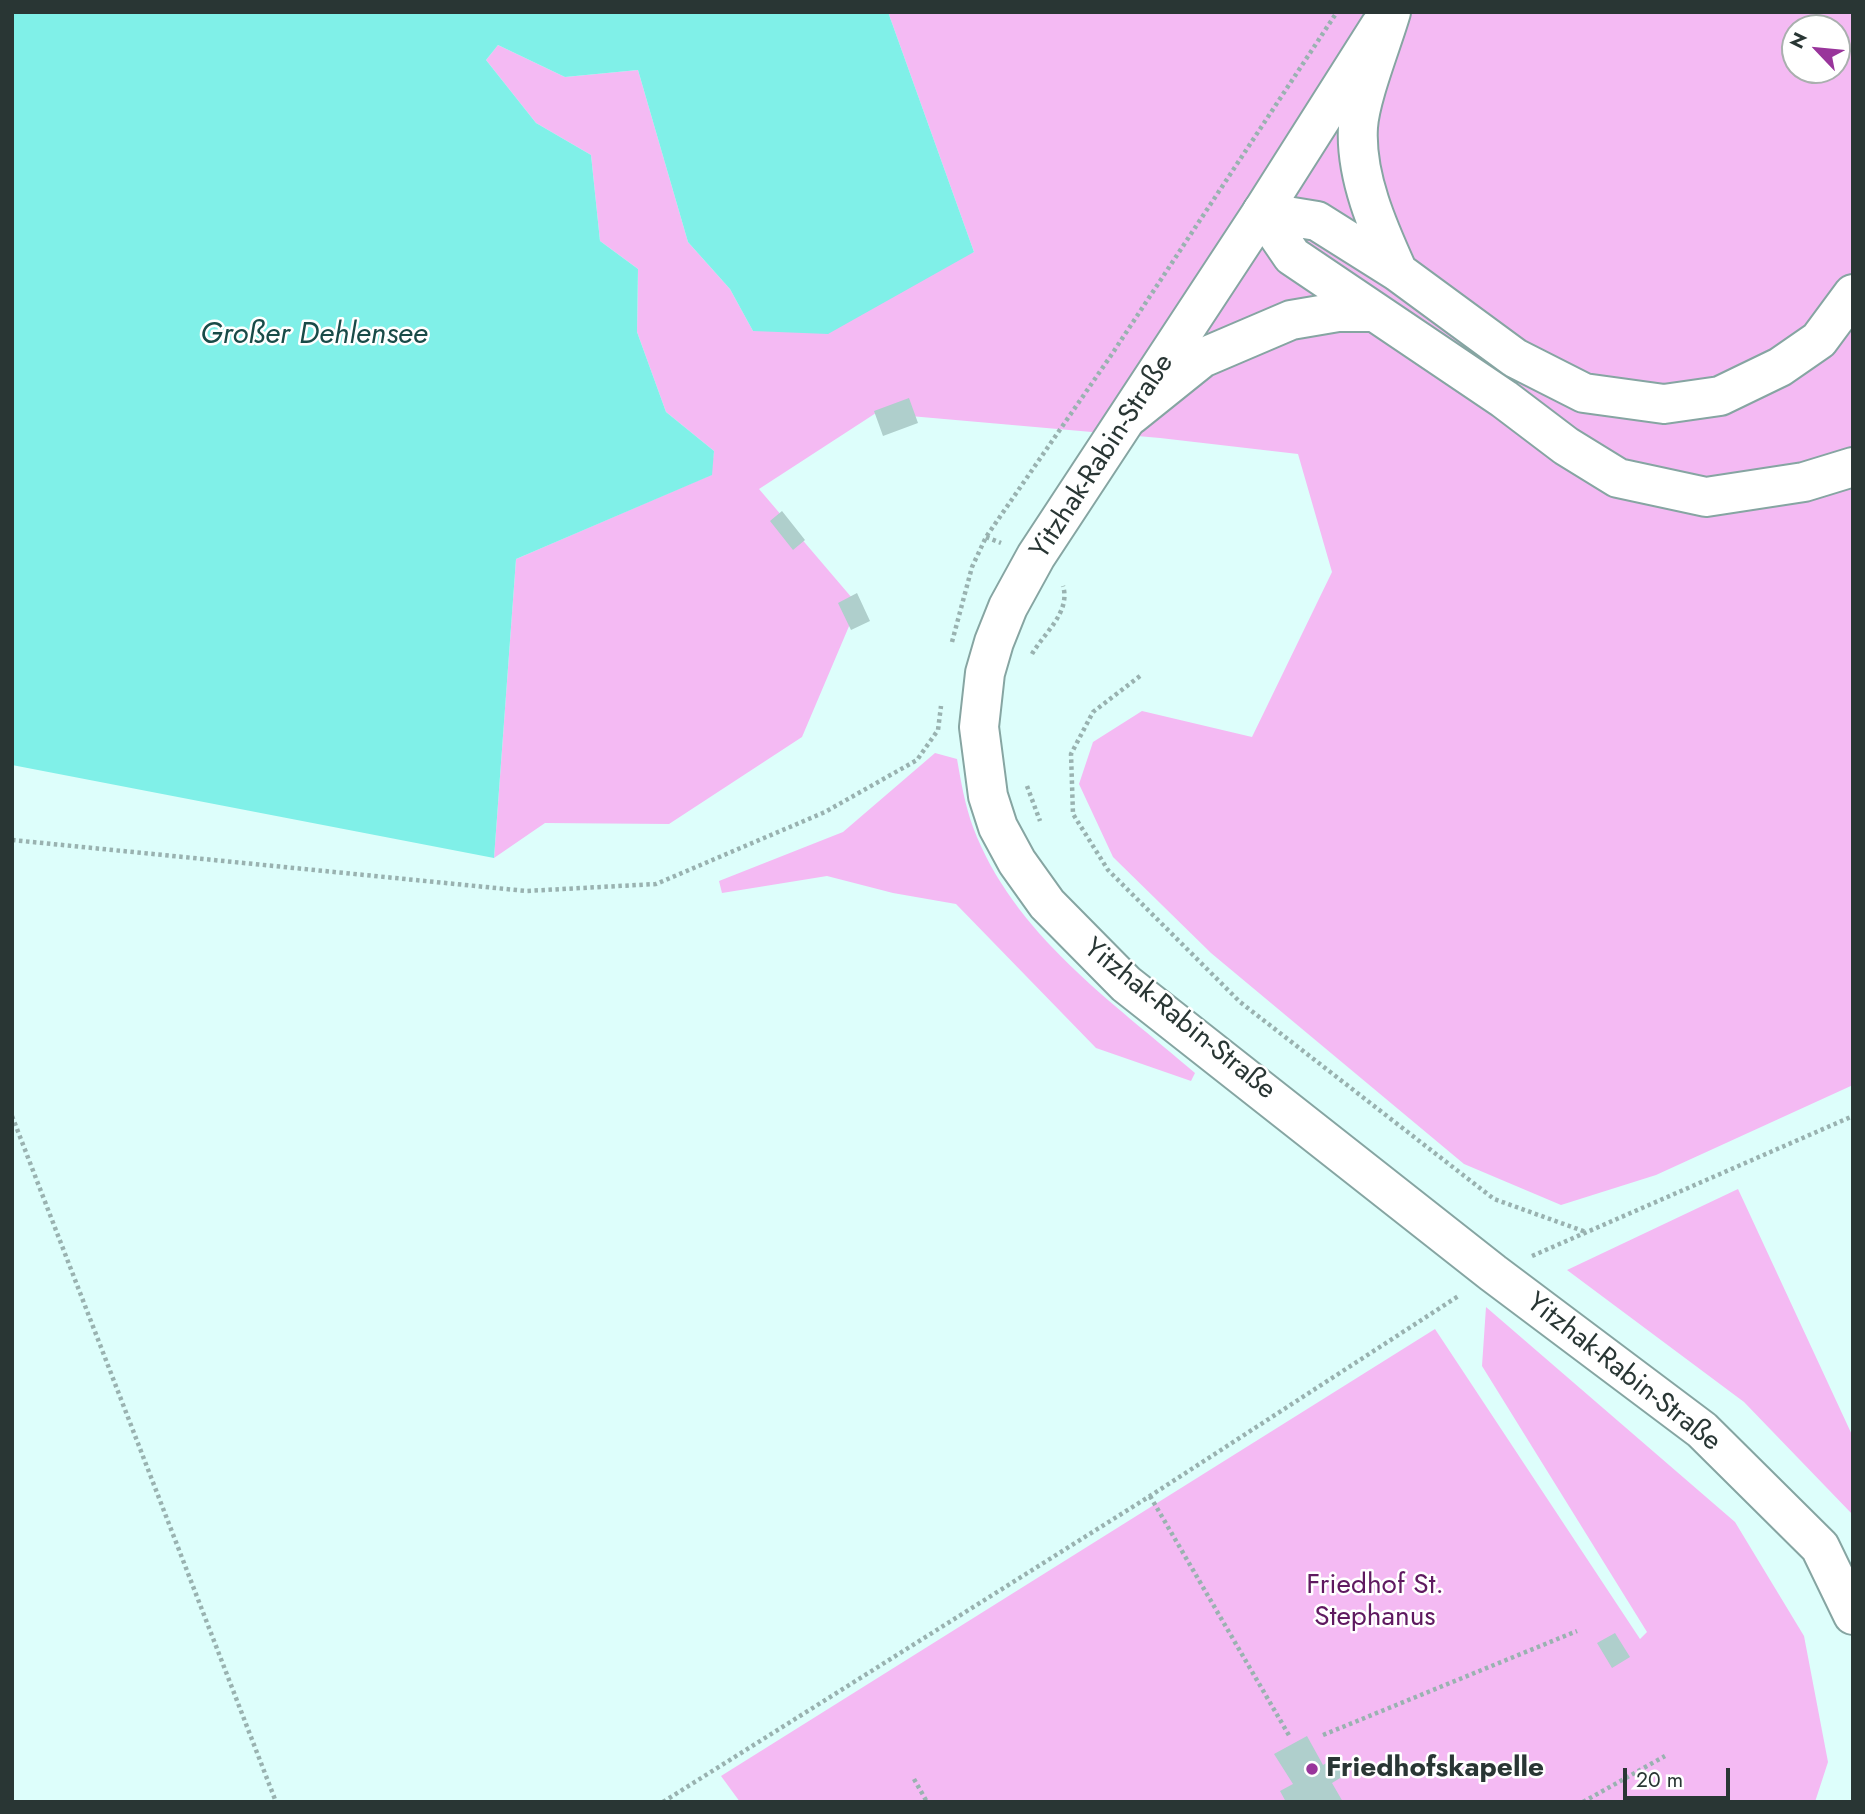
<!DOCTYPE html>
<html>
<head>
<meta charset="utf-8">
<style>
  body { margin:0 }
  #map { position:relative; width:1865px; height:1814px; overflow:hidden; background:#ddfefb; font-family:Jost,sans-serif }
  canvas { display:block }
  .frame { position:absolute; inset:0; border:14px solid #293634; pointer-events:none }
  .north { position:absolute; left:1781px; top:14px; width:70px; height:70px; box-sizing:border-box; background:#fff; border:2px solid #a9afae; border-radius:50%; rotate:296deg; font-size:19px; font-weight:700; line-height:28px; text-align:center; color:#293634 }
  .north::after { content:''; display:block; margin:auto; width:24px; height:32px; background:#99359b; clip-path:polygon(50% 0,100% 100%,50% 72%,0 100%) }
  .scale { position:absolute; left:1623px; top:1768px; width:107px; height:32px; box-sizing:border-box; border:4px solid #293634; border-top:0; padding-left:9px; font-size:21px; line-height:24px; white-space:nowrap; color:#293634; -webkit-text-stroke:5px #fff; paint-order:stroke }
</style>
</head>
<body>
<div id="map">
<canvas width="1865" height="1814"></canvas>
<div class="frame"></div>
<div class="north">N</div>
<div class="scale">20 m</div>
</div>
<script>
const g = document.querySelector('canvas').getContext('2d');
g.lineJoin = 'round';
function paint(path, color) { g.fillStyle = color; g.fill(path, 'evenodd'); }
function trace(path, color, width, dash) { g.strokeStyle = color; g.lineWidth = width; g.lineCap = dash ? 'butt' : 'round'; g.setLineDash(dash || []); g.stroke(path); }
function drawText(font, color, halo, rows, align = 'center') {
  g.font = font + ' Jost,sans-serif'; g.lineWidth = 5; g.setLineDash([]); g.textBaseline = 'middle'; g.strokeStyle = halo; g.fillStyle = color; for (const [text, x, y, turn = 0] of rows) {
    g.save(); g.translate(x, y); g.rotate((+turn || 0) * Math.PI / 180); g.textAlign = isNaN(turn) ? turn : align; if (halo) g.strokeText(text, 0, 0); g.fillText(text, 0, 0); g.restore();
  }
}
paint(new Path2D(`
  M888 12H1853V1085L1656 1175 1561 1205 1464 1164 1211 953 1113 857 1079 784 1093 742 1142 711 1252 737 1332 572 1298 454 1160 438 876 413 759 489 858 605 802 737 669 824 545 823 494 858 516 559 711 475 714 451 666 412 637 332 638 269 600 241 591 155 536 123 486 60 498 45 565 77 638 70 688 242 730 289 753 331 974 252ZM1795 28H1837V70H1795Z
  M935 753 957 759C961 782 965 805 973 827 1013 934 1113 1002 1195 1073L1191 1081 1096 1048 956 904 893 893 827 876 722 893 719 881 843 832Z
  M1738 1189 1853 1437V1515L1744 1402 1567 1270Z
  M1486 1307 1735 1522 1804 1636 1828 1762 1815 1802H740L721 1776 1435 1329 1640 1639 1647 1632 1482 1366Z`), '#f4baf3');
paint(new Path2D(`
  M12 12H888L974 252 828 334 753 331 730 289 688 242 638 70 565 77 498 45 486 60 536 123 591 155 600 241 638 269 637 332 666 412 714 451 712 475 516 559 494 858 12 765Z`), '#80f0e8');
paint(new Path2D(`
  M909 398 918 423 883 436 874 411Z
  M782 511 805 540 793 550 770 521Z
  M857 593 870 621 851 630 838 603Z
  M1615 1633 1630 1657 1612 1668 1597 1643Z
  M1307 1736 1323 1765 1335 1758 1345 1775 1332 1783 1343 1802H1286L1280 1791 1293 1784 1274 1754Z`), '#afcfcc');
const minor = new Path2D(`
  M1262 212 1036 556 1008 607 994 642 985 673 979 727 988 796 998 827 1017 862 1047 904 1126 984 1493 1273 1702 1430 1820 1547 1853 1615`);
const major = new Path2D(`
  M1262 212 1380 26`);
const highway = new Path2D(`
  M1391 12C1382 43 1360 97 1358 127 1355 176 1378 228 1398 272
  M1262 212 1292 256 1504 399 1566 446 1618 478 1706 497 1804 482 1853 467
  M1262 212 1317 221 1398 272 1515 358 1584 393 1664 404 1720 396 1780 367 1819 340 1853 294
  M1131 415 1202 358 1291 320 1338 312H1371`);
trace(minor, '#86a5a2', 42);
trace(major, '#86a5a2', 42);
trace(highway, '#86a5a2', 42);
trace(new Path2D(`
  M986 537 1001 543
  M952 642 972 567 986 537 1110 357 1337 12
  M1032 654C1044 633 1071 612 1063 586
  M1140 676 1093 712 1071 754 1073 814 1108 870 1240 1002 1494 1199 1586 1232
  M1027 786 1040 821
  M12 840 526 891 656 884 825 812 917 760 938 730 941 706
  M12 1116 276 1802
  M1532 1256 1853 1116
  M1150 1496 1290 1737
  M1323 1735 1577 1631
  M914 1779 927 1802
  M663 1802 1150 1496 1460 1295
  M1583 1802 1665 1756`), '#99b2b0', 4.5, [3.5, 3.5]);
trace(minor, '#fff', 38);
trace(major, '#fff', 38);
trace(highway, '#fff', 38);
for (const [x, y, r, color] of [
  [1312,1769,7,"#99359b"]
]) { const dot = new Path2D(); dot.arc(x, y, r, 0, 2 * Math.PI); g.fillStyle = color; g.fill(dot); trace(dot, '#fff', 2.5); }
drawText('28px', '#293634', '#fff', [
  ["Yitzhak-Rabin-Straße",1103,457,-57],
  ["Yitzhak-Rabin-Straße",1179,1020,39],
  ["Yitzhak-Rabin-Straße",1623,1373,38]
]);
drawText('28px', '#5f1960', '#fff', [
  ["Friedhof St.",1375,1586],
  ["Stephanus",1375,1618]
]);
drawText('bold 28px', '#293634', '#fff', [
  ["Friedhofskapelle",1326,1769]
], 'left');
drawText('italic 30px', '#194b48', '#fff', [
  ["Großer Dehlensee",314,336]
]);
</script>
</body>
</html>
